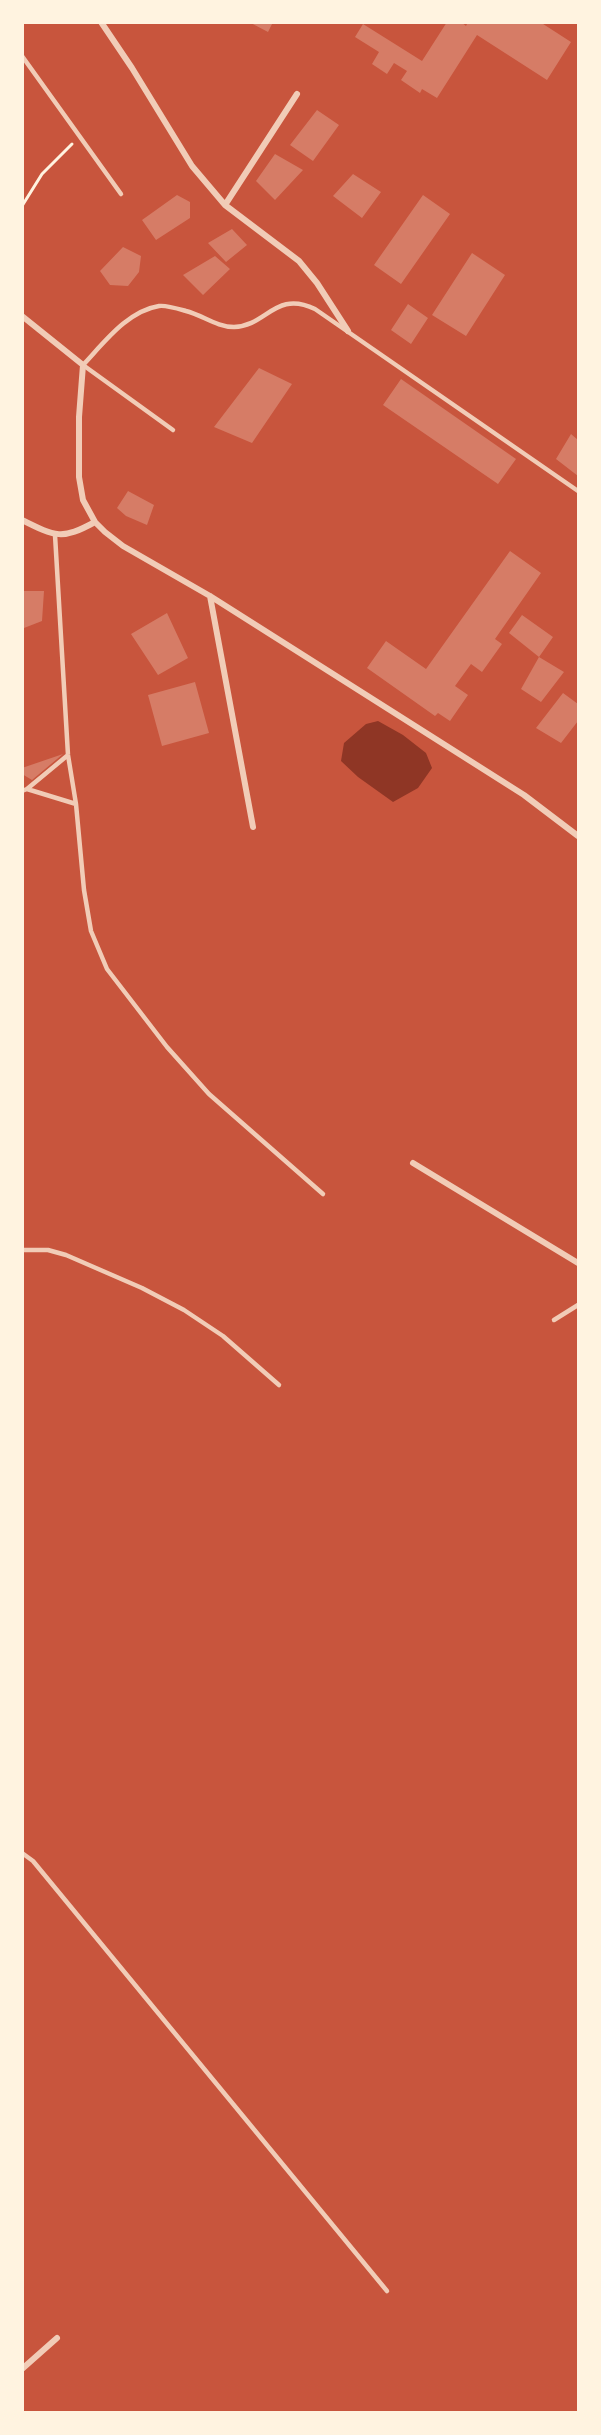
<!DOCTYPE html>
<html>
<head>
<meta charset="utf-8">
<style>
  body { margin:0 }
  #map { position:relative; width:601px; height:2435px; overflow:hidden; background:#c8553d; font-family:Barlow,sans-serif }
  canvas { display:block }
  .frame { position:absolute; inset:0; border:24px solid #fff3e0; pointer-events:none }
</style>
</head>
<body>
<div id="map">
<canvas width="601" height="2435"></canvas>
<div class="frame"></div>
</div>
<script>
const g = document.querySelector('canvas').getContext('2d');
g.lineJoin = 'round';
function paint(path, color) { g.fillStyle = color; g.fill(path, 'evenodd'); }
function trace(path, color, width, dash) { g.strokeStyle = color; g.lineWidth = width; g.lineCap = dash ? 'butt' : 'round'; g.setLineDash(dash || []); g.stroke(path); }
paint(new Path2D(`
  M378 721 403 735 426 753 432 768 418 788 393 802 358 777 341 761 344 743 366 724Z`), '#8f3625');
paint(new Path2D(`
  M249 22H273L268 32Z
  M447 22H461L466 26 468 22H540L571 42 547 80 477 35 437 98 422 89 420 93 401 80 407 71 394 63 387 74 372 64 379 52 355 37 363 24 422 61Z
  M317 110 339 125 313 161 290 145Z
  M275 154 303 170 275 200 256 181Z
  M353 174 381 192 362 218 333 196Z
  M177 195 190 202V218L156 240 142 220Z
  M423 195 450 214 401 284 374 265Z
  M232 229 247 245 226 262 208 243Z
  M123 247 141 256 139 272 128 286 110 285 100 271Z
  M472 253 505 275 466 336 432 315Z
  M215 256 230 269 203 295 183 275Z
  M408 304 428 318 411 344 391 330Z
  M259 368 292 384 252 443 214 427Z
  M401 379 516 459 498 484 383 405Z
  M571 434 578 440V476L556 459Z
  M128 491 154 505 147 525 126 516 117 508Z
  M510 551 541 573 495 639 502 644 482 672 471 664 455 686 468 695 450 721 438 713 435 716 367 668 386 641 426 669Z
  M22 591H44L42 621 24 628Z
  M167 613 188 658 158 675 131 634Z
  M522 615 553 637 539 657 509 633Z
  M539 657 564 672 541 702 521 689Z
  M195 682 209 733 162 746 148 695Z
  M563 693 578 704V721L561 743 536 728Z
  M63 754 32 780 22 774V768Z`), '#d67c66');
trace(new Path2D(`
  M22 206 42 174 72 144`), '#fff3e0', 3);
trace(new Path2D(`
  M22 56 121 194
  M173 430 83 365C103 344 127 311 159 306 166 305 179 309 186 311 202 315 217 327 234 327 267 326 275 290 315 309L578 491
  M55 535 68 755 76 804 84 890 91 931 107 969 167 1047 209 1094 323 1194
  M27 789 68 755
  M22 791 27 789 76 804
  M22 1250H48L66 1255 142 1288 184 1310 223 1336 279 1385
  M554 1320 578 1305
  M22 1853 33 1861 387 2291`), '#f1ccb7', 4.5);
trace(new Path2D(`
  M101 22 132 68 192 166 225 205 299 261 317 283 348 331
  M225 205 297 94
  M22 316 83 365 79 417V477L83 500 95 522 105 532 123 546 210 596 524 795 578 836
  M22 520C56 537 62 540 95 522
  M210 596 253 827
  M413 1163 578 1263
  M22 2369 57 2338`), '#f1ccb7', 6);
</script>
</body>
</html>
